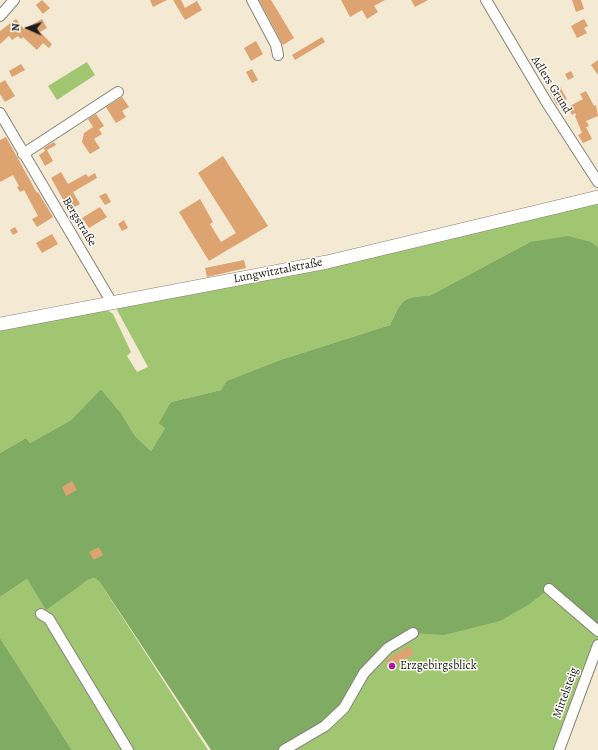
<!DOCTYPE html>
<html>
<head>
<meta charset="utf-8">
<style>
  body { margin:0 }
  #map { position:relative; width:598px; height:750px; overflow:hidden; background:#f4e9d2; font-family:Alegreya,serif }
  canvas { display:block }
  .north { position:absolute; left:8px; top:8px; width:40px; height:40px; -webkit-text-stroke:3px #fdfcf7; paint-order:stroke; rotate:273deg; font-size:11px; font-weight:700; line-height:16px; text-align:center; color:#1c1c1c }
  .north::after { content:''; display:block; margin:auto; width:14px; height:18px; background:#1c1c1c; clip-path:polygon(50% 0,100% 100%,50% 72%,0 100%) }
</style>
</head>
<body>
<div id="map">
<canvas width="598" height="750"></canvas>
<div class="north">N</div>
</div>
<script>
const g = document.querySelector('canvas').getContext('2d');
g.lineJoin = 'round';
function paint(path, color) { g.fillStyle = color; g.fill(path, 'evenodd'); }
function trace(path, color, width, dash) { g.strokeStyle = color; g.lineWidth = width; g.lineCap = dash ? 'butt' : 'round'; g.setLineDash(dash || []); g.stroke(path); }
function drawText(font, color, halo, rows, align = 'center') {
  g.font = font + ' Alegreya,serif'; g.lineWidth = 3; g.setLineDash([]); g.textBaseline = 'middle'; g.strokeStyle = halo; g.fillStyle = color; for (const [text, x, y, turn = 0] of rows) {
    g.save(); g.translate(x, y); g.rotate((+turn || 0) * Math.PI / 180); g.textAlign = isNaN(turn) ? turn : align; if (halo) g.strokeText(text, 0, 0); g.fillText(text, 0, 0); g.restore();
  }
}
paint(new Path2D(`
  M87 62 95 75 57 100 48 86Z
  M598 202V247L591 242H530L429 296C401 296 401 302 390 325L280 360 228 381 221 390 171 402 165 428 151 451 135 436 121 413 101 389 71 420 30 443 26 438 0 453V330L107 310 113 314 131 352 127 356 137 372 148 367 117 310 119 307Z
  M94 578 99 581 208 750H72L0 638V597L27 579 46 609 88 580Z
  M549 589 598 631V645L559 750H284L364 673 413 633Z`), '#a1c671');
paint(new Path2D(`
  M568 236 591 242 598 247V631L549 589 528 605 500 621 444 635 413 633 388 648 344 708 284 750H211L99 581 94 578 88 580 46 610 27 579 0 597V453L26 438 30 443 71 420 101 389 121 413 135 436 151 451 165 428 159 423 171 402 221 390 227 381 280 360 390 325C401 302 401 296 429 296L530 242Z
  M0 638 72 750H0Z`), '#80ab63');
paint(new Path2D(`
  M42 0 50 8 43 14 36 5Z
  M150 0H167L153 7Z
  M173 0H181L185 8 197 1 202 10 185 20Z
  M259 0H271L294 38 283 45Z
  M341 0H385L374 6 378 12 367 19 362 10 350 17Z
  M411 0H428L415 7Z
  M572 0H581L584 9 576 12Z
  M16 19 24 29 42 19 47 28 40 32 52 44 49 48 43 43 37 50 23 37 21 39 18 36 12 40 9 36 0 44V31Z
  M584 19 588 26 584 28 587 33 577 38 571 26Z
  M322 37 325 42 295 60 292 55Z
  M256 41 263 54 251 61 244 48Z
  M598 60V75L591 65Z
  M21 64 25 70 12 77 9 71Z
  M252 69 258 80 252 83 246 72Z
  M571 71 574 77 568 80 565 74Z
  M5 80 15 96 5 102 0 94V83Z
  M555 87 556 89 560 87 567 99 557 105 549 90Z
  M586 91 594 106 596 105 598 116 586 121 589 126 586 127 592 139 583 143 578 135 582 133 575 116 576 115 575 113 572 115 568 107 583 99 580 94Z
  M122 97 129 107 122 111 126 117 116 123 106 107Z
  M96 114 104 126 99 129 102 134 94 139 100 148 90 154 82 142 84 133 93 127 88 119Z
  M6 137 37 193 38 192 53 217 37 227 32 219 38 216 24 190 20 192 17 187 19 186 13 175 0 182V140Z
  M54 142 56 145 47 150 53 161 45 166 39 155 45 151 44 148Z
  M223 156 268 226 209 261 179 212 200 199 213 222 210 224 221 242 236 233 198 173Z
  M61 172 68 184 86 174 88 177 95 173 97 178 73 192 80 204 69 210 51 178Z
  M106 193 111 202 105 205 99 196Z
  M100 207 107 217 89 228 82 218Z
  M124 220 128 228 122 231 118 224Z
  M15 227 18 232 13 235 10 230Z
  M52 234 58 244 42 253 36 243Z
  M244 260 246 268 207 277 205 268Z
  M72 481 77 490 66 496 62 487Z
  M99 547 103 555 94 560 89 552Z
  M409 646 414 654 406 659 408 662 402 666 400 662 391 668 386 660Z`), '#dda370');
const minor = new Path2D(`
  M252 0 276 45 278 55
  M486 0 547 103 598 182
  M0 16 14 0
  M0 113 112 303
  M23 154 118 92
  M549 589 598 631
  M41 614 49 619 128 750
  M284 750 325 726 344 708 364 673 388 648 413 633
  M559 750 598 645`);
const major = new Path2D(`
  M0 324 327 262 598 197`);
trace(minor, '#888277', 12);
trace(major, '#888277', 14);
trace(minor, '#fff', 10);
trace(major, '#fff', 13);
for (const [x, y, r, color] of [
  [392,666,4,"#b5179e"]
]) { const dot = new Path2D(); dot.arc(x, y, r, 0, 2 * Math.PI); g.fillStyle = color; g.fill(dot); trace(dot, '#fdfcf7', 1.5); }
drawText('12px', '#1c1c1c', '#fdfcf7', [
  ["Adlers Grund",551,85,58],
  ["Bergstraße",79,222,59],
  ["Lungwitztalstraße",278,271,-11],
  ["Mittelsteig",566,693,-70]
]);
drawText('12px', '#1c1c1c', '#fdfcf7', [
  ["Erzgebirgsblick",400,666]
], 'left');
</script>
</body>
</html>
